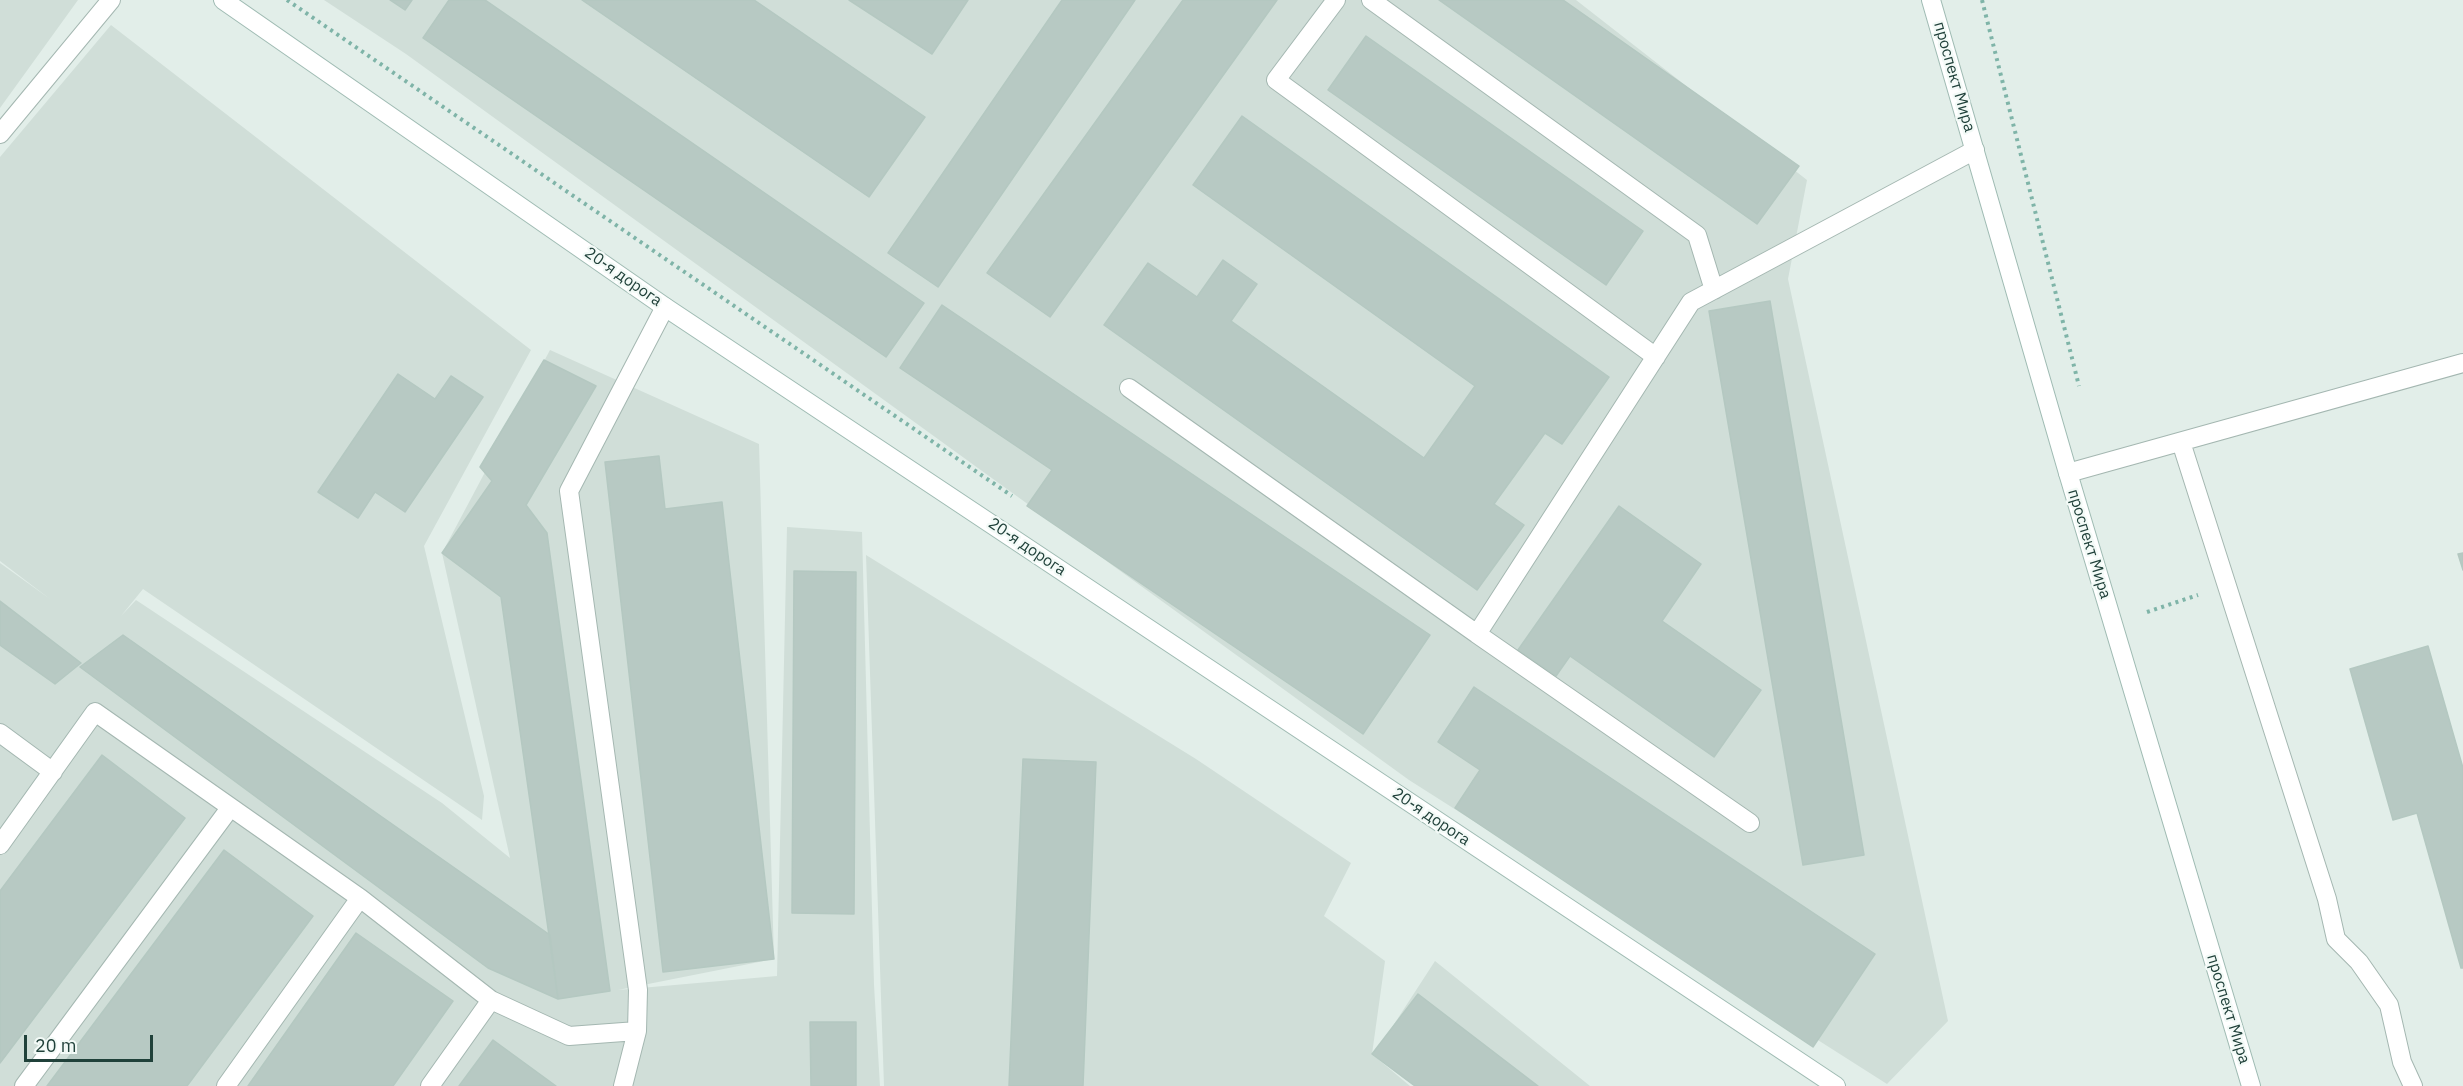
<!DOCTYPE html>
<html>
<head>
<meta charset="utf-8">
<style>
  body { margin:0 }
  #map { position:relative; width:2463px; height:1086px; overflow:hidden; background:#e2eee9; font-family:"IBM Plex Sans",sans-serif }
  canvas { display:block }
  .scale { position:absolute; left:24px; top:1035px; width:129px; height:27px; box-sizing:border-box; border:3px solid #20413a; border-top:0; padding-left:8px; font-size:18px; line-height:21px; white-space:nowrap; color:#20413a; -webkit-text-stroke:4px #f3faf7; paint-order:stroke }
</style>
</head>
<body>
<div id="map">
<canvas width="2463" height="1086"></canvas>
<div class="scale">20 m</div>
</div>
<script>
const g = document.querySelector('canvas').getContext('2d');
g.lineJoin = 'round';
function paint(path, color) { g.fillStyle = color; g.fill(path, 'evenodd'); }
function trace(path, color, width, dash) { g.strokeStyle = color; g.lineWidth = width; g.lineCap = dash ? 'butt' : 'round'; g.setLineDash(dash || []); g.stroke(path); }
function drawText(font, color, halo, rows, align = 'center') {
  g.font = font + ' "IBM Plex Sans",sans-serif'; g.lineWidth = 4.5; g.setLineDash([]); g.textBaseline = 'middle'; g.strokeStyle = halo; g.fillStyle = color; for (const [text, x, y, turn = 0] of rows) {
    g.save(); g.translate(x, y); g.rotate((+turn || 0) * Math.PI / 180); g.textAlign = isNaN(turn) ? turn : align; if (halo) g.strokeText(text, 0, 0); g.fillText(text, 0, 0); g.restore();
  }
}
paint(new Path2D(`
  M0 0H78L0 108Z
  M324 0H1576L1807 180 1788 279 1948 1021 1887 1084 1409 780 406 54Z
  M111 25 531 350 424 546 484 796 482 820 143 589 121 616 136 600 442 803 510 858 442 553 550 350 759 444 774 959 618 990 777 976 787 527 862 532 874 985 880 1086H0V563L50 599 0 561V157Z
  M866 555 1196 759 1351 863 1324 916 1385 961 1372 1054 1410 1086H884Z
  M1435 961 1590 1086H1448L1387 1035Z`), '#d0ded8');
const building = new Path2D(`
  M390 0H412L405 10Z
  M449 0H485L924 303 886 357 423 38Z
  M582 0H754L925 117 869 197Z
  M849 0H968L932 54Z
  M1062 0H1135L938 287 888 253Z
  M1183 0H1277L1050 317 987 273Z
  M1439 0H1563L1799 166 1757 224Z
  M1366 36 1643 231 1606 285 1328 90Z
  M1242 116 1609 377 1562 444 1545 433 1494 504 1524 525 1477 590 1104 325 1148 263 1197 297 1223 260 1257 284 1231 321 1424 458 1475 386 1193 185Z
  M1770 301 1864 855 1803 865 1709 311Z
  M942 305 1430 635 1363 734 1027 506 1052 470 900 368Z
  M544 360 596 386 526 505 547 533 610 991 558 999 501 597 442 553 492 481 480 467Z
  M398 374 435 399 451 376 483 397 405 512 375 492 358 518 318 492Z
  M659 456 665 509 722 502 774 959 663 972 605 462Z
  M1619 506 1701 564 1662 621 1761 690 1714 757 1570 656 1556 676 1518 650Z
  M2463 553V570L2458 554Z
  M794 571 856 572 854 914 792 913Z
  M0 601 81 663 55 684 0 645Z
  M123 635 550 935 558 999 488 968 80 667Z
  M2428 646 2463 768V968H2461L2417 813 2393 820 2350 669Z
  M1474 687 1875 954 1813 1047 1455 808 1480 770 1438 742Z
  M102 755 185 818 0 1063V891Z
  M1023 759 1096 762 1083 1086H1009Z
  M224 850 313 916 187 1086H47Z
  M356 933 453 1001 393 1086H248Z
  M1418 994 1538 1086H1415L1372 1054Z
  M810 1022H856V1086H811Z
  M493 1040 556 1086H459Z`);
paint(building, '#b7c9c3');
trace(building, '#b4c8c1', 1.5);
const service = new Path2D(`
  M1336 0 1276 80 1656 357
  M1371 0 1697 235 1714 290
  M0 134 111 0
  M1129 388 1477 634 1691 302 1975 150
  M2181 442 2327 899 2336 939 2359 962 2389 1005 2402 1062 2413 1086
  M2068 473 2463 363
  M1477 634 1750 823
  M0 733 53 772
  M0 845 95 712 360 898 491 1000 569 1036 637 1031 623 1086
  M637 1031 638 990 569 491 665 307
  M24 1086 230 808
  M226 1086 360 898
  M430 1086 491 1000`);
const secondary = new Path2D(`
  M223 0 665 307 1836 1086
  M1931 0 2068 473 2251 1086`);
trace(service, '#a4b7b1', 20);
trace(secondary, '#9fbbb3', 20);
trace(new Path2D(`
  M287 0 1012 496
  M1982 0 2079 386
  M2147 612 2198 595`), '#7fb4a8', 4, [3, 4.5]);
trace(service, '#fff', 18);
trace(secondary, '#fff', 18);
drawText('16px', '#20413a', '#f3faf7', [
  ["проспект Мира",1954,77,74],
  ["20-я дорога",623,277,35],
  ["проспект Мира",2089,544,73],
  ["20-я дорога",1027,547,34],
  ["20-я дорога",1431,817,34],
  ["проспект Мира",2228,1009,73]
]);
</script>
</body>
</html>
